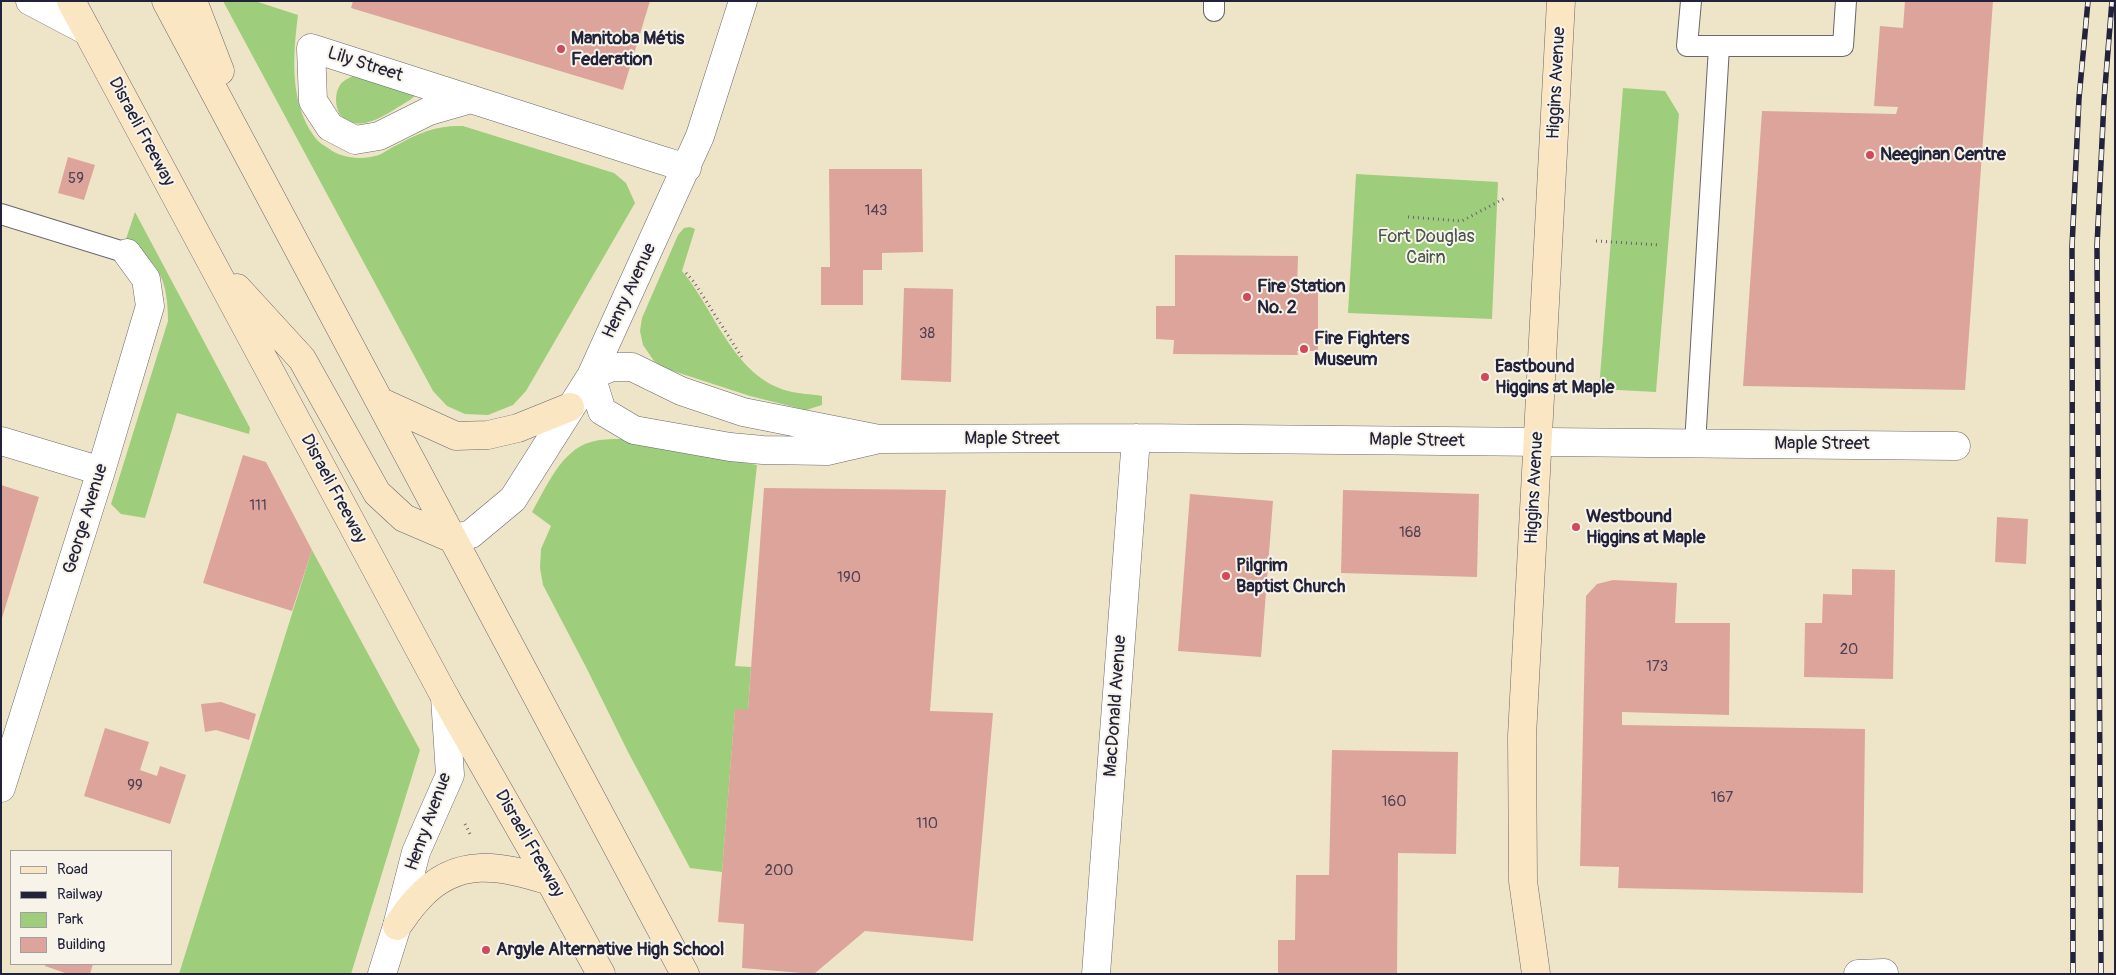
<!DOCTYPE html>
<html>
<head>
<meta charset="utf-8">
<style>
  body { margin:0 }
  #map { position:relative; width:2116px; height:975px; overflow:hidden; background:#eee5c8; font-family:Pangolin,sans-serif }
  canvas { display:block }
  .frame { position:absolute; inset:0; border:2px solid #22223b; pointer-events:none }
  .legend { position:absolute; left:10px; top:850px; width:162px; height:115px; box-sizing:border-box; background:#f7f3e8; border:1px solid #a29fa3; margin:0; padding:6px 9px; list-style:none; font-size:15px; color:#22223b }
  .legend li { display:flex; align-items:center; gap:10px; height:25px }
  .legend b { width:25px; border:1px solid #a29fa3 }
</style>
</head>
<body>
<div id="map">
<canvas width="2116" height="975"></canvas>
<div class="frame"></div>
<ul class="legend">
<li><b style="height:6px;background:#fbe6c4"></b>Road</li>
<li><b style="height:6px;background:#22223b"></b>Railway</li>
<li><b style="height:14px;background:#9ecd7c"></b>Park</li>
<li><b style="height:14px;background:#dda49c"></b>Building</li>
</ul>
</div>
<script>
const g = document.querySelector('canvas').getContext('2d');
g.lineJoin = 'round';
function paint(path, color) { g.fillStyle = color; g.fill(path, 'evenodd'); }
function trace(path, color, width, dash) { g.strokeStyle = color; g.lineWidth = width; g.lineCap = dash ? 'butt' : 'round'; g.setLineDash(dash || []); g.stroke(path); }
function drawText(font, color, halo, rows, align = 'center') {
  g.font = font + ' Pangolin,sans-serif'; g.lineWidth = 4; g.setLineDash([]); g.textBaseline = 'middle'; g.strokeStyle = halo; g.fillStyle = color; for (const [text, x, y, turn = 0] of rows) {
    g.save(); g.translate(x, y); g.rotate((+turn || 0) * Math.PI / 180); g.textAlign = isNaN(turn) ? turn : align; if (halo) g.strokeText(text, 0, 0); g.fillText(text, 0, 0); g.restore();
  }
}
paint(new Path2D(`
  M223 1H255L298 15C293 54 289 102 314 136 317 141 323 145 328 148 342 159 362 160 379 155 385 152 392 147 399 144 420 132 439 125 463 126L614 173 626 183 635 203 526 391 513 405 488 415 465 414 447 406 433 391Z
  M353 76H362L411 91 415 96 410 100C394 109 372 127 353 123 336 121 332 97 340 85 342 81 349 78 353 76Z
  M1623 88 1665 91 1679 114 1656 392 1599 389Z
  M1356 174 1498 182 1492 319 1348 313Z
  M135 212 250 428 249 434 177 413 145 518 121 514 111 504 168 321C168 285 161 258 124 245Z
  M690 227 695 229 682 271C715 310 733 376 788 391 799 394 811 394 822 396V405L806 410 750 396 664 368 654 361 643 345 640 331 642 318 678 235 684 228Z
  M622 439 757 465 735 666 751 667 748 710H735L722 872 690 868 628 752 587 669 543 585 540 568 541 549 551 526 532 512C546 488 561 450 591 442 601 439 611 439 622 439Z
  M312 550 420 750 351 974H179Z`), '#9ecd7c');
paint(new Path2D(`
  M353 1H650L623 90 351 8Z
  M1905 1H1993L1965 390 1743 386 1762 111 1896 114 1898 107 1874 106 1880 26 1903 28Z
  M68 157 95 165 84 200 58 193Z
  M829 169H922L923 252 882 253V270H863V305H821V267H830Z
  M1175 255 1298 256 1297 289H1318V351H1297L1298 355 1173 354 1174 340 1156 339V306H1175Z
  M904 288 953 289 951 382 901 380Z
  M243 455 266 462 312 550 292 611 203 583Z
  M1 485 39 497 2 618H1Z
  M764 488 946 490 930 711 993 713 973 941 865 931 814 974 742 968 744 924 718 922 735 709 748 710Z
  M1343 490 1479 494 1477 577 1341 573Z
  M1190 494 1273 501 1261 657 1178 651Z
  M1997 517 2028 519 2026 564 1995 562Z
  M1852 569 1895 570 1893 679 1804 677 1805 623H1822L1823 594 1852 595Z
  M1613 580 1677 583 1675 623H1730L1729 715 1622 712V725L1865 729 1863 893 1618 888 1619 867 1580 866 1586 596 1597 584Z
  M221 702 256 714 249 740 216 730 205 732 201 704Z
  M105 728 149 742 140 770 157 776 160 766 186 775 170 824 84 796Z
  M1332 750 1458 752 1456 854 1398 853 1397 974H1278V940H1295L1296 875H1329Z
  M45 964H93L90 974H68L45 966Z`), '#dda49c');
const service = new Path2D(`
  M1691 1 1687 46H1843L1846 1
  M1214 11V1
  M1 214 127 253
  M1695 444 1719 47`);
const minor = new Path2D(`
  M471 99 429 111 379 136 355 140 330 127 313 101 311 48 661 160 687 168
  M879 439 827 451 763 450 730 447 634 430 602 411 591 376 612 367H632L681 391 743 412 879 439 1136 438 1956 446
  M1 441 101 471
  M453 539 471 534 513 499 591 376 700 136 743 1
  M1 788 101 471 150 306 146 279 127 253
  M382 974 397 926 416 852 450 775 445 697
  M1096 974 1136 438
  M1858 974 1884 973`);
const tertiary = new Path2D(`
  M30 1 87 31`);
const secondary = new Path2D(`
  M71 1 445 697 550 881 601 974
  M166 1 685 974
  M193 1 220 71
  M237 288 302 359 377 493 404 518 453 539
  M381 402 456 436 488 435 518 428 570 407
  M397 926C404 917 410 907 418 899 457 855 501 866 550 881
  M1536 974 1523 881 1522 736 1561 1`);
trace(service, '#69666c', 22);
trace(minor, '#69666c', 29);
trace(tertiary, '#69666c', 29);
trace(secondary, '#69666c', 29);
trace(new Path2D(`
  M1408 217 1462 221 1505 198
  M1596 241 1661 245
  M686 273 694 282 743 359
  M465 824 471 836`), '#69666c', 3, [1, 4]);
trace(service, '#fff', 20);
trace(minor, '#fff', 28);
trace(tertiary, '#fff', 28);
trace(secondary, '#fbe6c4', 28);
const rail = new Path2D(`
  M2073 974 2072 247 2079 98 2088 1
  M2101 974 2097 246 2104 100 2112 1`);
trace(rail, '#22223b', 5.5);
trace(rail, '#f7f3e8', 4, [11]);
for (const [x, y, r, color] of [
  [561,49,5,"#d1495b"],
  [1870,155,5,"#d1495b"],
  [1247,297,5,"#d1495b"],
  [1304,349,5,"#d1495b"],
  [1485,377,5,"#d1495b"],
  [1576,527,5,"#d1495b"],
  [1226,576,5,"#d1495b"],
  [486,950,5,"#d1495b"]
]) { const dot = new Path2D(); dot.arc(x, y, r, 0, 2 * Math.PI); g.fillStyle = color; g.fill(dot); trace(dot, '#f7f3e8', 2); }
drawText('15px', '#514253', null, [
  ["59",76,179],
  ["143",876,211],
  ["38",927,334],
  ["111",258,506],
  ["168",1410,533],
  ["190",849,578],
  ["20",1849,650],
  ["173",1657,667],
  ["99",135,786],
  ["167",1722,798],
  ["160",1394,802],
  ["110",927,824],
  ["200",779,871]
]);
drawText('bold 18px', '#22223b', '#f7f3e8', [
  ["Manitoba Métis",571,39],
  ["Federation",571,60],
  ["Neeginan Centre",1880,155],
  ["Fire Station",1257,287],
  ["No. 2",1257,308],
  ["Fire Fighters",1314,339],
  ["Museum",1314,360],
  ["Eastbound",1495,367],
  ["Higgins at Maple",1495,388],
  ["Westbound",1586,517],
  ["Higgins at Maple",1586,538],
  ["Pilgrim",1236,566],
  ["Baptist Church",1236,587],
  ["Argyle Alternative High School",496,950]
], 'left');
drawText('18px', '#22223b', '#f7f3e8', [
  ["Lily Street",365,65,18],
  ["Higgins Avenue",1557,83,-87],
  ["Disraeli Freeway",141,132,62],
  ["Henry Avenue",630,291,-65],
  ["Maple Street",1012,439],
  ["Maple Street",1417,441,1],
  ["Maple Street",1822,444],
  ["Higgins Avenue",1535,488,-87],
  ["Disraeli Freeway",333,489,62],
  ["George Avenue",86,519,-73],
  ["MacDonald Avenue",1116,706,-86],
  ["Henry Avenue",429,822,-70],
  ["Disraeli Freeway",529,844,60]
]);
drawText('18px', '#47554e', '#f7f3e8', [
  ["Fort Douglas",1426,237],
  ["Cairn",1426,258]
]);
</script>
</body>
</html>
